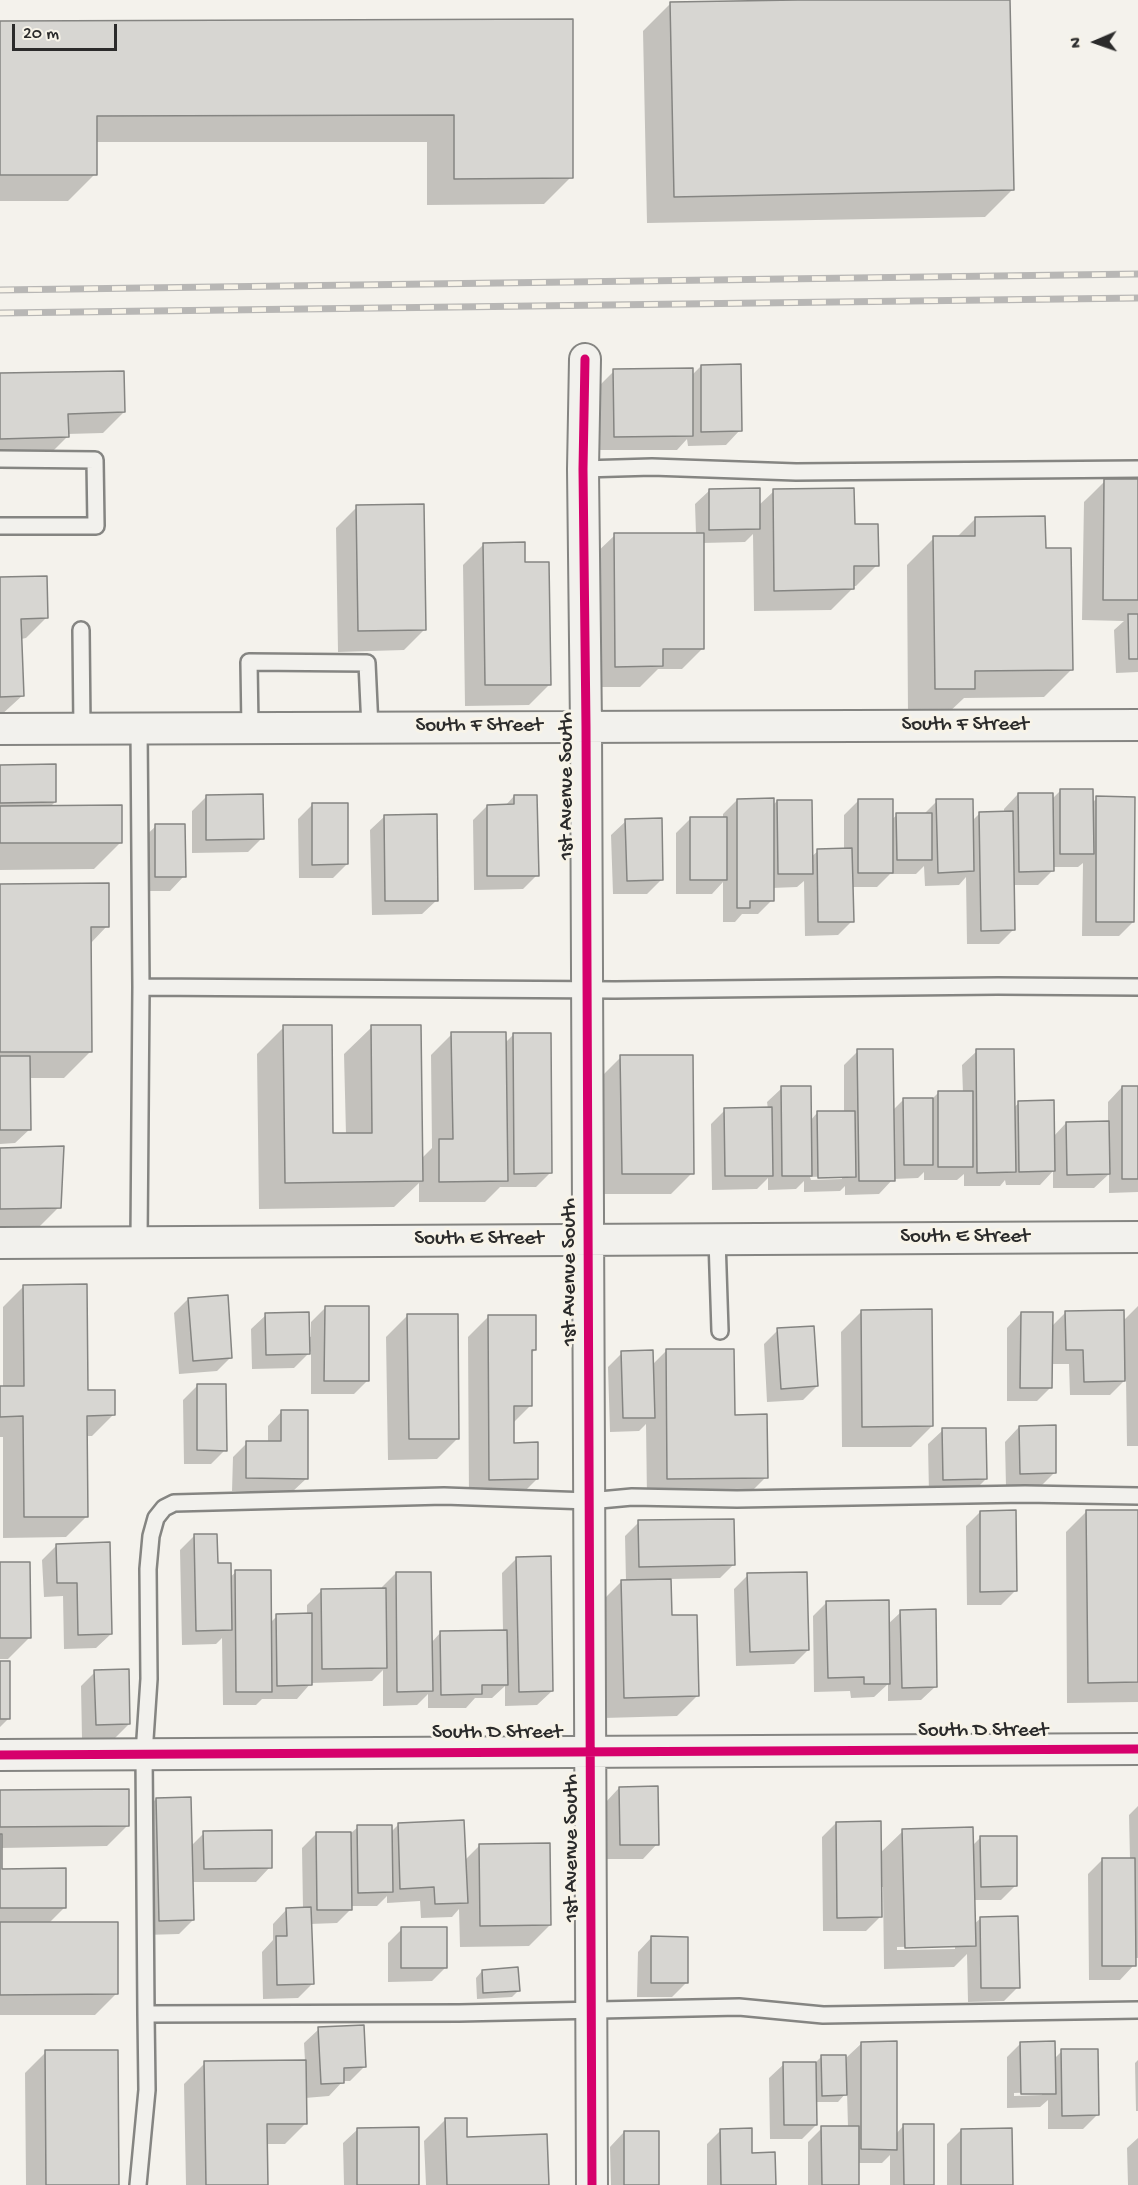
<!DOCTYPE html>
<html>
<head>
<meta charset="utf-8">
<style>
  body { margin:0 }
  #map { position:relative; width:1138px; height:2185px; overflow:hidden; background:#f4f2ec; font-family:"Gochi Hand",sans-serif }
  canvas { display:block }
  .north { position:absolute; left:1066px; top:12px; width:60px; height:60px; -webkit-text-stroke:4px #f7f3e8; paint-order:stroke; rotate:268deg; font-size:16px; font-weight:700; line-height:24px; text-align:center; color:#2b2b2b }
  .north::after { content:''; display:block; margin:auto; width:21px; height:27px; background:#2b2b2b; clip-path:polygon(50% 0,100% 100%,50% 72%,0 100%) }
  .scale { position:absolute; left:12px; top:24px; width:105px; height:27px; box-sizing:border-box; border:3px solid #2b2b2b; border-top:0; padding-left:8px; font-size:18px; line-height:21px; white-space:nowrap; color:#2b2b2b; -webkit-text-stroke:4px #f7f3e8; paint-order:stroke }
</style>
</head>
<body>
<div id="map">
<canvas width="1138" height="2185"></canvas>
<div class="north">N</div>
<div class="scale">20 m</div>
</div>
<script>
const g = document.querySelector('canvas').getContext('2d');
g.lineJoin = 'round';
function paint(path, color) { g.fillStyle = color; g.fill(path, 'evenodd'); }
function trace(path, color, width, dash) { g.strokeStyle = color; g.lineWidth = width; g.lineCap = dash ? 'butt' : 'round'; g.setLineDash(dash || []); g.stroke(path); }
function drawText(font, color, halo, rows, align = 'center') {
  g.font = font + ' "Gochi Hand",sans-serif'; g.lineWidth = 6; g.setLineDash([]); g.textBaseline = 'middle'; g.strokeStyle = halo; g.fillStyle = color; for (const [text, x, y, turn = 0] of rows) {
    g.save(); g.translate(x, y); g.rotate((+turn || 0) * Math.PI / 180); g.textAlign = isNaN(turn) ? turn : align; if (halo) g.strokeText(text, 0, 0); g.fillText(text, 0, 0); g.restore();
  }
}
paint(new Path2D(`
  M873 0H1009L1012 190 985 217 647 223 643 31 670 4Z
  M571 21V177L544 204 427 205V142H95V174L68 201H0V22Z
  M701 366 740 430 726 445 688 446 687 439 677 450H600V385L614 371 691 376Z
  M0 374 124 412 103 433 67 434V437L46 458 0 459Z
  M1105 481H1138V672L1116 673 1114 630 1124 621 1082 620 1084 502Z
  M710 490 758 506 774 491 877 565 856 586H852V589L831 610 754 611 753 534 745 542 702 543 703 648 682 669H658L640 687H595L593 556 615 535 696 534 695 504Z
  M357 507 425 629 404 650 338 652 336 528Z
  M975 519 1044 550 1071 670 1044 697 964 698 946 715 908 716 907 565 934 538H956Z
  M484 544 524 564 550 684 529 705 465 706 463 565Z
  M0 579 47 617 26 638 21 639 23 695 0 716Z
  M0 767 55 802 50 807 121 842 94 869 0 870Z
  M1061 790 1092 803 1097 798 1133 922 1119 936H1082L1083 863 1078 867H1052V871L1038 885H1013V930L999 944H967L966 877 959 885 925 886 924 866 916 874H890L877 887H852V921L838 935 805 936 804 881 797 887 772 888V900L758 914H742L735 922H723V882L712 894H676V833L690 819H723V814L737 800 772 806 777 801 811 857 818 851 844 850V815L858 801 891 820 897 815H923L937 801 972 821 980 813H1004V809L1018 794 1051 800Z
  M514 796 537 875 523 889 474 890 473 820 487 806H505Z
  M206 797 262 838 248 852 192 853V811Z
  M313 804 347 864 333 878H299L298 819Z
  M385 816 437 900 422 914 372 915 370 830Z
  M626 821 661 880 647 894H613L611 835Z
  M156 826 184 876 170 891H141V840Z
  M0 886 107 926 90 944 91 1051 64 1078H29L30 1129 15 1143 0 1144Z
  M284 1027 332 1135H346L344 1054 372 1027 421 1159 432 1148 431 1055 452 1034 505 1043 513 1035 550 1173 536 1187H500L485 1202H419V1183L394 1207 259 1209 257 1054Z
  M858 1051 893 1110 904 1099H932L938 1093H963L962 1065 977 1051 1013 1108 1019 1103 1053 1137 1066 1123 1108 1122V1102L1122 1087H1138V1192L1109 1193V1174L1094 1188H1053V1171L1040 1185H1006L1005 1180 1000 1186H964V1174L957 1180H924V1172L918 1178 893 1179 879 1194 845 1195V1186L840 1191 804 1192V1181L796 1189 768 1190V1178L757 1189 712 1190 711 1124 725 1110 768 1109 767 1102 782 1088 810 1121 817 1113H844V1065ZM842 1176V1179L811 1180 810 1177Z
  M621 1057 692 1173 671 1194H601L600 1078Z
  M0 1149 59 1207 38 1228 0 1229Z
  M24 1286 86 1392 113 1415 92 1436H86L87 1516 66 1537 3 1538V1437H0V1388H3V1307Z
  M188 1299 231 1357 217 1371 179 1374 174 1313Z
  M1138 1306V1446H1127L1126 1379 1110 1395H1070L1069 1364H1051V1387L1037 1401H1007V1328L1021 1313 1051 1327 1066 1312 1123 1321Z
  M325 1308 368 1380 354 1394H311V1351L294 1368 252 1369 251 1329 266 1315 311 1337V1322Z
  M862 1311 932 1426 911 1447H842L841 1332Z
  M407 1316 458 1438 437 1459 388 1460 386 1337Z
  M489 1316 535 1350 530 1354 531 1405 513 1423V1444L537 1479 516 1500H469L468 1337Z
  M778 1330 817 1386 803 1400 767 1402 764 1344Z
  M666 1351 733 1417 766 1477 745 1498 647 1499 646 1424 639 1431 610 1432 608 1367 622 1353 652 1365Z
  M197 1386 225 1450 211 1464H184L183 1400Z
  M282 1411 307 1478 292 1492 232 1491 233 1457 247 1443H268V1426Z
  M1019 1427 1055 1472 1041 1486 1006 1487 1005 1442Z
  M943 1430 986 1479 972 1493 929 1494 928 1444Z
  M1087 1511H1138V1702L1067 1703 1066 1532Z
  M980 1512 1015 1591 1001 1605H967L966 1526Z
  M639 1522 734 1564 720 1578 670 1579 671 1616 698 1695 677 1716 603 1718 600 1603 621 1582 626 1581 625 1536Z
  M194 1536 216 1565 229 1578 236 1572 270 1623 277 1616 307 1615V1605L321 1591 382 1590V1587L396 1573 431 1643 441 1632H503L502 1573 516 1559 552 1691 537 1705 505 1706V1686L492 1698H475L466 1708H428V1694L417 1705 383 1706V1670L372 1681 311 1683 297 1699H262L256 1705H223L222 1638 216 1644 182 1645 180 1550Z
  M57 1545 111 1634 96 1648 64 1649 63 1596 44 1597 42 1560Z
  M0 1564 29 1638 8 1659H0Z
  M748 1575 808 1650 794 1664 736 1666 734 1589Z
  M827 1602 887 1625 901 1612 936 1686 921 1700 888 1701V1684L874 1697 851 1698 850 1691 814 1692 813 1616Z
  M0 1662 9 1718 0 1727Z
  M95 1672 129 1724 115 1738 82 1739 81 1686Z
  M619 1788 657 1844 643 1859H606L605 1803Z
  M0 1792 128 1825 107 1846 1 1848V1871L65 1907 49 1923 116 1994 95 2015H0Z
  M156 1799 191 1846 204 1833 270 1867 256 1882H192L193 1920 179 1934 145 1935 142 1813Z
  M1138 1806V1958H1134V1965L1120 1980H1089L1088 1874 1103 1859H1130L1129 1815Z
  M836 1823 879 1854 903 1831 972 1846 981 1837 1015 1886 1001 1900H974V1924L981 1918 1018 1987 1004 2001 968 2002 967 1954 954 1967 884 1969 883 1887H880V1917L866 1931H823L822 1837ZM955 1946V1949L897 1950V1947Z
  M398 1825 465 1860 480 1845 550 1925 529 1946 460 1947 459 1909 452 1917 421 1918 420 1901 387 1903V1896L377 1906H351V1909L337 1923 310 1924 312 1984 298 1998 263 1999 262 1952 273 1940V1924L287 1909H303L302 1848 316 1834 351 1833 358 1827 390 1833Z
  M402 1929 446 1967 432 1981 388 1982V1943Z
  M652 1937 686 1983 672 1997H637L638 1952Z
  M482 1971 518 1991 512 1997 477 1999 476 1978Z
  M319 2029 364 2067 350 2081H343L329 2096 305 2098 306 2123 285 2144H266L267 2185H186L184 2084 205 2063 305 2061 304 2043Z
  M862 2043 896 2134 904 2125 933 2185H890V2155L882 2163H858V2185H808V2142L822 2128 848 2127 847 2092 838 2102H815L816 2125 802 2139H770L769 2078 784 2064 815 2063 822 2056 847 2070V2057Z
  M1021 2043 1054 2059 1062 2051 1097 2115 1083 2129H1048V2100L1040 2107 1007 2108V2057ZM1042 2092V2095L1014 2096V2093Z
  M46 2052 117 2185H26L25 2073Z
  M1138 2060V2111H1136L1135 2063Z
  M445 2120 466 2139 547 2185H426L424 2141Z
  M358 2129 418 2185H344L343 2143Z
  M721 2130 751 2154 774 2185H707V2144Z
  M961 2130 1012 2185H947V2144Z
  M624 2132 658 2185H611L610 2147Z
  M1138 2138V2185H1128L1127 2148Z`), '#0003');
const building = new Path2D(`
  M797 0H1010L1014 190 674 197 670 2Z
  M573 19V178L454 179V115L97 116V175H0V21Z
  M741 364 742 431 701 432V365Z
  M693 368V436L614 437 613 369Z
  M124 371 125 412 68 414 69 437 0 439V373Z
  M1104 479H1138V600H1103Z
  M760 488V529L709 530V489Z
  M854 488 855 524H878L879 566H854V589L774 591 773 489Z
  M424 504 426 630 358 631 356 505Z
  M1045 516 1046 548H1071L1073 670 975 671V689H935L933 536H975V517Z
  M614 533H704V649H663V666L615 667Z
  M525 542V562H549L551 685H485L483 543Z
  M47 576 48 618 21 619 24 696 0 697V577Z
  M1128 614H1138V659H1129Z
  M56 764V802L0 803V765Z
  M1060 789H1093L1094 854H1060Z
  M1018 793H1053L1054 871 1019 872Z
  M263 794 264 839 206 840V795Z
  M514 795H537L539 876H487V805L514 804Z
  M1096 796 1135 797 1134 922H1096Z
  M774 798V901H750V908H737V799Z
  M858 799H893V873H858Z
  M936 799H973L974 871 938 873Z
  M777 800H812L813 874H778Z
  M312 803H348V864L312 865Z
  M122 805V843H0V806Z
  M1013 811 1015 930 981 931 979 812Z
  M896 813H932V860H897Z
  M437 814 438 901H385L384 815Z
  M690 817H727V880H690Z
  M662 818 663 880 627 881 625 819Z
  M155 824H185L186 877H155Z
  M852 848 854 922H818L817 849Z
  M109 883V927H91L92 1052H0V884Z
  M283 1025H332L333 1133H372L371 1025H421L423 1181 285 1183Z
  M451 1032H506L508 1181 439 1182V1139H453Z
  M513 1033H551L552 1173 514 1174Z
  M857 1049H893L895 1181H859Z
  M976 1049H1014L1016 1172 977 1173Z
  M620 1055H693L694 1174H622Z
  M0 1056H30L31 1130H0Z
  M781 1086H811L812 1176H782Z
  M1122 1086H1138V1179H1122Z
  M938 1091H973V1167H938Z
  M903 1098H933V1165H904Z
  M1054 1100 1055 1171 1019 1172 1018 1101Z
  M772 1107 773 1176H725L724 1108Z
  M817 1111H855L856 1177 818 1178Z
  M1109 1121 1110 1174 1067 1175 1066 1122Z
  M64 1146 61 1208 0 1209V1148Z
  M87 1284 88 1390H115V1415L87 1416 88 1517H24L23 1416 0 1417V1386H24L23 1285Z
  M228 1295 232 1358 193 1361 188 1298Z
  M325 1306H369V1381H324Z
  M932 1309 933 1426 862 1427 861 1310Z
  M1124 1310 1125 1381 1084 1382 1083 1350H1066L1065 1311Z
  M309 1312 310 1354 266 1355 265 1313Z
  M1021 1312H1053L1052 1388H1020Z
  M407 1314H458L459 1439H409Z
  M488 1315H536V1350H532V1406H514V1443L538 1442V1479L489 1480Z
  M814 1326 818 1386 781 1389 777 1328Z
  M666 1349H734L735 1415 767 1414 768 1478 667 1479Z
  M653 1350 655 1418H623L621 1351Z
  M197 1384H226L227 1451 197 1450Z
  M281 1410H308V1479L246 1478V1441H281Z
  M1056 1425V1473L1020 1474 1019 1426Z
  M942 1428H986L987 1479 943 1480Z
  M1016 1510 1017 1591 980 1592V1511Z
  M1086 1510H1138V1682L1088 1683Z
  M734 1519 735 1565 639 1567 638 1520Z
  M194 1534H217L218 1563H231L232 1630 196 1631Z
  M110 1542 112 1634 78 1635 77 1583H57L56 1544Z
  M551 1556 553 1691 519 1692 516 1557Z
  M0 1562H30L31 1638H0Z
  M235 1570H271L272 1692H236Z
  M396 1572H431L433 1691 397 1692Z
  M807 1572 809 1650 750 1652 747 1573Z
  M671 1579 672 1615H697L699 1696 624 1698 621 1580Z
  M386 1588 387 1668 322 1669 321 1589Z
  M889 1600 890 1684H864V1677L828 1678 826 1601Z
  M936 1609 937 1687 902 1688 900 1610Z
  M312 1613V1685L277 1686 276 1614Z
  M507 1630 508 1685H482V1694L441 1695 440 1631Z
  M0 1661H10V1719H0Z
  M129 1669 130 1724 96 1725 94 1670Z
  M658 1786 659 1845H620L619 1787Z
  M129 1789V1826L0 1827V1790Z
  M191 1797 194 1920 159 1921 156 1798Z
  M464 1820 468 1903 435 1904 434 1887 400 1889 398 1823Z
  M881 1821 882 1917 837 1918 836 1822Z
  M357 1825H392L393 1892 358 1893Z
  M973 1827 976 1946 905 1948 902 1829Z
  M272 1830V1868L204 1869 203 1831Z
  M316 1832H351L352 1910H317Z
  M0 1834H2V1869L66 1868V1908H0Z
  M980 1836H1017V1886L981 1887Z
  M550 1843 551 1925 480 1926 479 1844Z
  M1102 1858H1135L1136 1966H1102Z
  M311 1907 314 1984 277 1985 276 1936H287L286 1908Z
  M1018 1916 1020 1988H981L980 1917Z
  M0 1922H118V1994L0 1995Z
  M401 1927H447V1968H401Z
  M651 1936 688 1937V1983H651Z
  M518 1967 520 1991 483 1993 482 1970Z
  M364 2025 366 2067 344 2068V2083L321 2084 318 2027Z
  M897 2041V2150L861 2149V2042Z
  M1055 2041 1056 2094H1021L1020 2042Z
  M1061 2049H1098L1099 2115 1062 2116Z
  M45 2050H118L119 2185H46Z
  M821 2055H846L847 2095 822 2096Z
  M306 2060 307 2124H267L268 2185H206L204 2061Z
  M783 2062H816L817 2125H784Z
  M445 2118H467V2137L547 2134 549 2185H447Z
  M903 2124H934V2185H904Z
  M821 2126H859V2185H822Z
  M419 2127V2185H357V2128Z
  M752 2128V2153L775 2152 776 2185H721L720 2129Z
  M1012 2128 1013 2185H961V2129Z
  M624 2131H659V2185H624Z`);
paint(building, '#d7d6d2');
trace(building, '#858582', 1.5);
const service = new Path2D(`
  M0 459 95 460 96 526H0
  M583 469 652 467 796 472 1138 469
  M81 630 82 729
  M250 728 249 662 367 663 370 728
  M141 987 615 990 998 986 1138 987
  M717 1239 720 1331
  M139 1241 141 987 139 728
  M146 2014 144 1754 149 1679 148 1569 151 1536 156 1518 164 1508 174 1503 444 1496 589 1501 632 1497 737 1499 1025 1494 1138 1496
  M138 2185 147 2090 146 2014 459 2013 739 2007 823 2015 1138 2010`);
const minor = new Path2D(`
  M585 359 583 469 586 727 592 2185
  M0 729 1138 725
  M0 1243 1138 1237
  M0 1755 1138 1749`);
trace(service, '#858582', 20);
trace(minor, '#858582', 34);
trace(service, '#f2f1ed', 15);
trace(minor, '#f2f1ed', 30);
const rail = new Path2D(`
  M0 290 1138 274
  M0 313 1138 298`);
trace(rail, '#b8b7b5', 7);
trace(rail, '#f7f3e8', 4.5, [14]);
trace(new Path2D(`
  M585 359 583 469 586 727 592 2185
  M0 1755 1138 1749`), '#d6006c', 9);
drawText('21px', '#2b2b2b', '#f7f3e8', [
  ["South F Street",965,726],
  ["South F Street",479,727],
  ["1st Avenue South",568,786,-90],
  ["South E Street",965,1238],
  ["South E Street",479,1240],
  ["1st Avenue South",571,1272,-90],
  ["South D Street",983,1732],
  ["South D Street",497,1734],
  ["1st Avenue South",573,1848,-90]
]);
</script>
</body>
</html>
